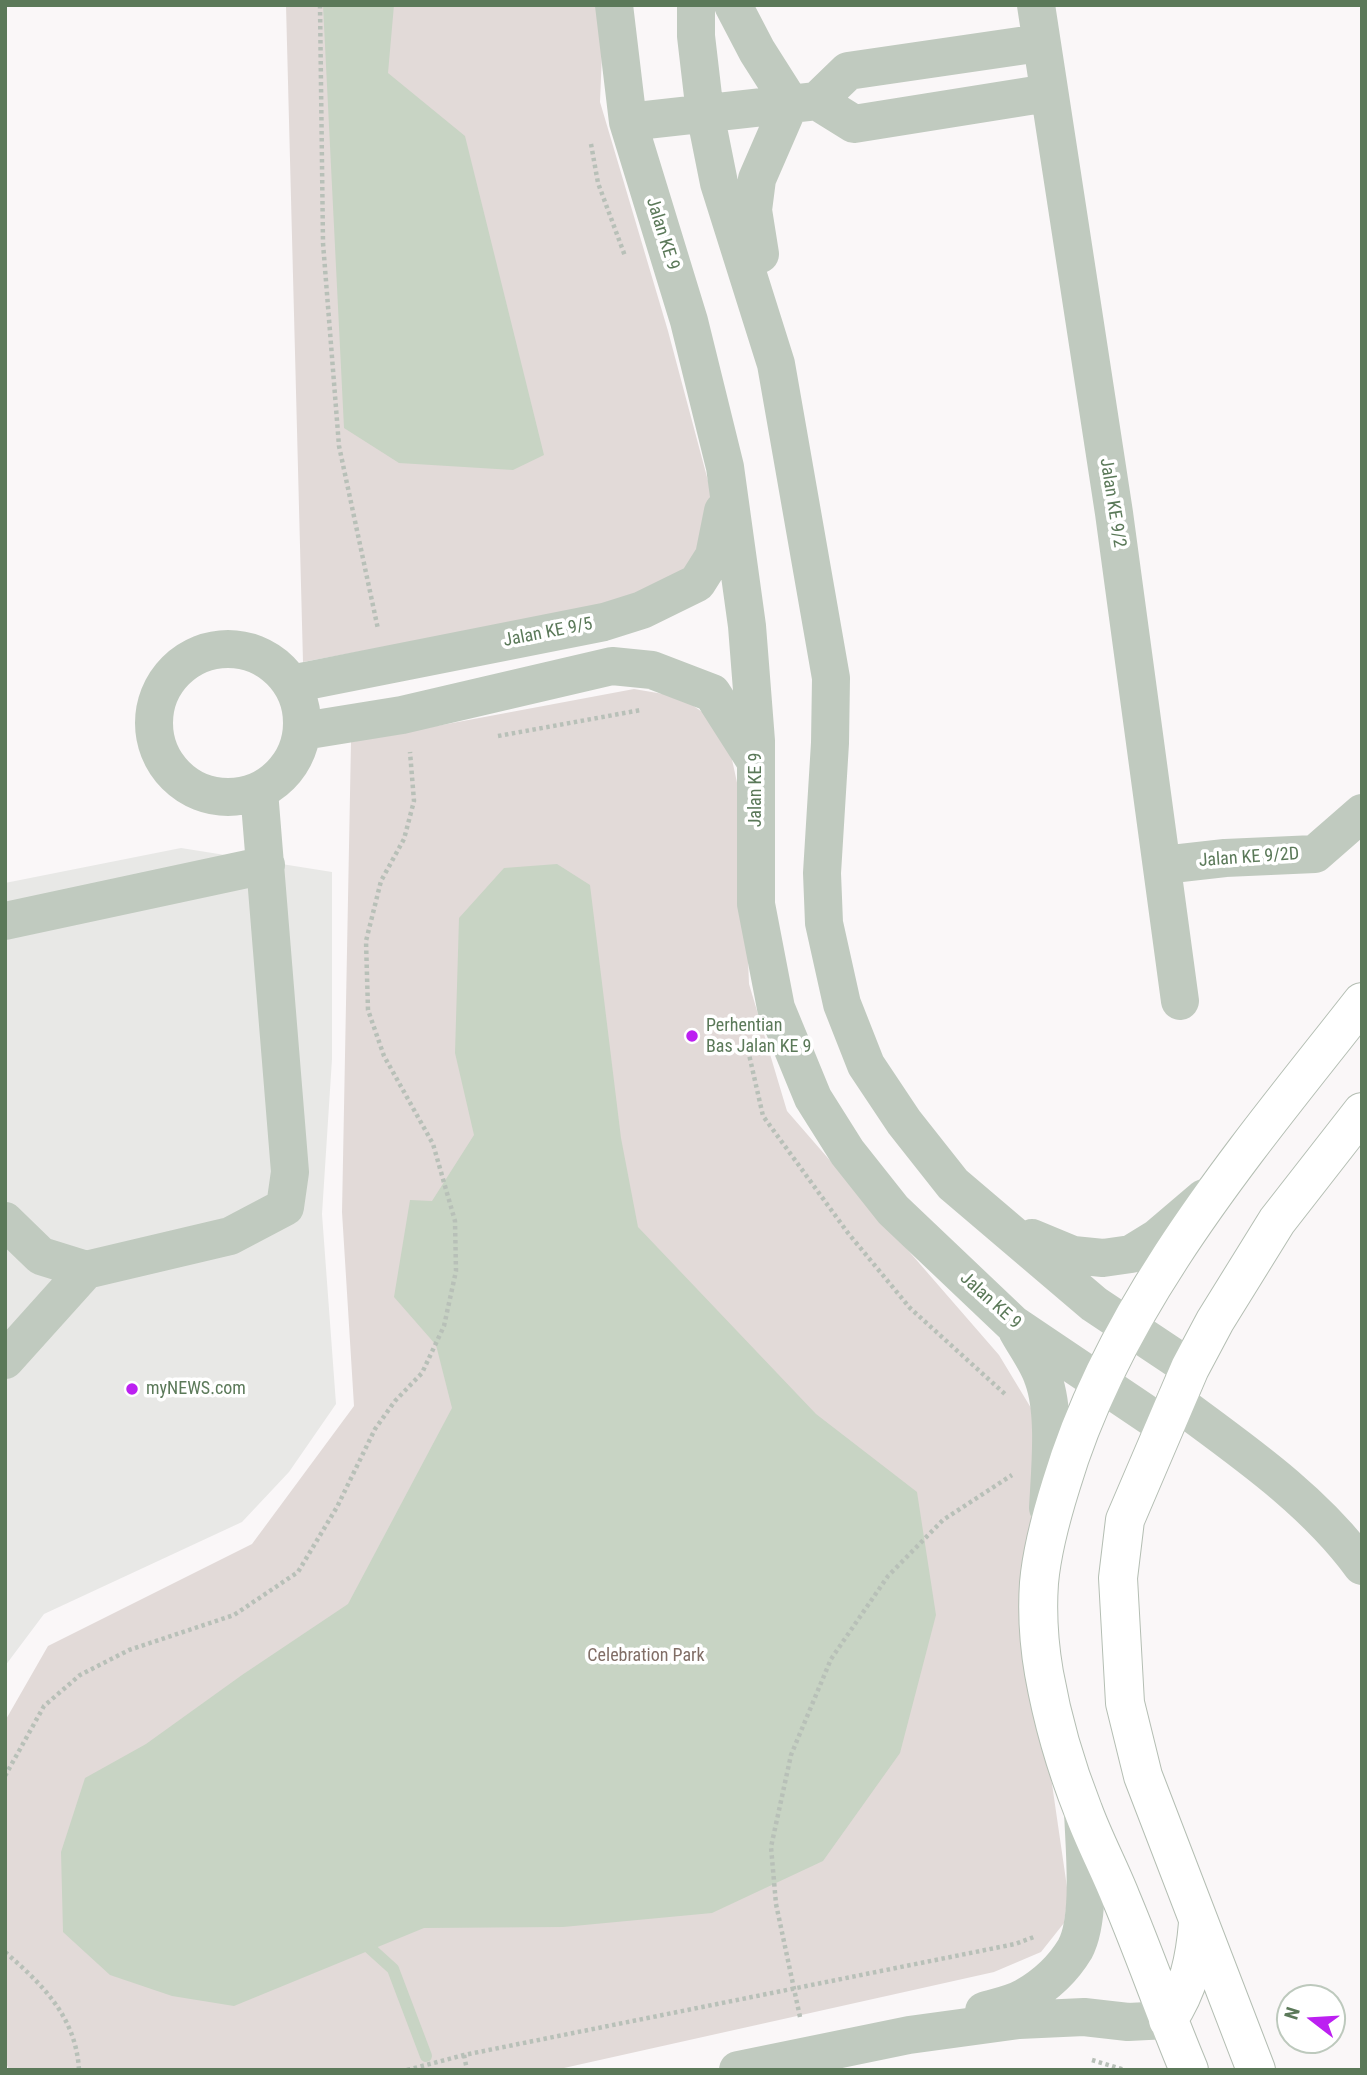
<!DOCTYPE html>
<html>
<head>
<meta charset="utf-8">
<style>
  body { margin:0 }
  #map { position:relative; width:1367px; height:2075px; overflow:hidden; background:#faf7f8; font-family:"Roboto Condensed",sans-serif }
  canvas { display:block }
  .frame { position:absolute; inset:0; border:7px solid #5b7959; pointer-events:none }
  .north { position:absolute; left:1276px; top:1984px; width:70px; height:70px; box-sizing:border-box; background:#fff; border:2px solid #bdc9bd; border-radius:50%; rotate:287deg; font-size:19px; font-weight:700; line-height:28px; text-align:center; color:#5b7959 }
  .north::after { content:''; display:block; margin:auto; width:24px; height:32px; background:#bc20f1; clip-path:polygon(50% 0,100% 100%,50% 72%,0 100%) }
</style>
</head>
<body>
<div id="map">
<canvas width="1367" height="2075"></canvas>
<div class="frame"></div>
<div class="north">N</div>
</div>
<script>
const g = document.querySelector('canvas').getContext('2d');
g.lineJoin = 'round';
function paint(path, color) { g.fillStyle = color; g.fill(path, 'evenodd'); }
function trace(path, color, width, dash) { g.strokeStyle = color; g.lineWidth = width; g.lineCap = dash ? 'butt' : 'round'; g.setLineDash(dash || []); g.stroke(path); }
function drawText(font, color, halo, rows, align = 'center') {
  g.font = font + ' "Roboto Condensed",sans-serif'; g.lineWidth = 7; g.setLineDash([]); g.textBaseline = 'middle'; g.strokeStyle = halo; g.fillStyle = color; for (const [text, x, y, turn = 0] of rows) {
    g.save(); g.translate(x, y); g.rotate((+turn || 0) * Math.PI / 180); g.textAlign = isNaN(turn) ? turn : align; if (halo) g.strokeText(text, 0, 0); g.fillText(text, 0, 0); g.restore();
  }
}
paint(new Path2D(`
  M181 848 332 872V1059L322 1214 336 1404 289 1472 242 1522 44 1614 5 1666V883Z`), '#e8e8e6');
paint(new Path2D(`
  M286 5H604L600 102 668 331 711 492 706 555 637 600 303 662Z
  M634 689 681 697 705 714 730 750 742 806 749 984 787 1111 999 1355 1031 1408 1040 1485 1027 1612 1068 1894 1064 1923 1041 1952 994 1972 555 2070H9L5 2060V1721L48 1646 252 1544 354 1406 342 1212 351 742Z`), '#e2dad8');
paint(new Path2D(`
  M323 5H394L388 73 465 136 544 455 513 470 399 463 344 428Z
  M557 864 590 885 621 1138 638 1227 816 1414 917 1492 936 1615 900 1753 823 1861 712 1913 563 1927 424 1928 234 2006 172 1996 110 1975 63 1932 61 1852 85 1778 146 1744 242 1675 348 1604 452 1408 436 1345 394 1297 410 1200 432 1201 474 1135 455 1053 459 918 504 868Z`), '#c8d4c4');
trace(new Path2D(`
  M361 1940 393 1969 426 2056`), '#c8d4c4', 12);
const major = new Path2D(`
  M1168 2020C1189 1989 1195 1959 1198 1923
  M1189 2070C1165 2013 1145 1955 1121 1898 1109 1868 1094 1840 1083 1810 1066 1767 1052 1718 1044 1673 1039 1644 1037 1612 1039 1583 1042 1549 1051 1517 1061 1485 1115 1302 1247 1149 1362 1002
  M1256 2070 1143 1776 1125 1703 1118 1578 1125 1520 1190 1368 1215 1321 1277 1221 1362 1112`);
trace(major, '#b4beb3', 40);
trace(new Path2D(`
  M320 5 323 243 339 446 378 629
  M591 144 598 183 625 256
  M498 736 641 710
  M748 1050 763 1116 848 1233 910 1308 1006 1395
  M5 1776 44 1706 80 1675 129 1650 234 1615 298 1572 337 1507 375 1429 395 1401 422 1373 444 1326 456 1271 455 1221 433 1144 384 1056 368 1010 366 941 381 881 404 839 414 801 410 752
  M5 1952C43 1985 76 2017 79 2070
  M800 2017 776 1904 771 1847 791 1755 831 1659 888 1576 943 1520 1012 1475
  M464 2055 467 2070
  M1092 2060 1125 2070
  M407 2070 464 2055 1015 1944 1034 1937`), '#b8c0b8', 4.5, [3.5, 3.5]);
trace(new Path2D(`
  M614 5 628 122 689 321 725 467 747 626 756 741V904L776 1008 813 1098 847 1152 893 1210 1013 1324 1163 1425
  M696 5V36L705 113 719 183 776 364 831 678 830 743 822 873 824 923 842 1004 866 1065 904 1122 953 1184 1094 1304 1190 1368
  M733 5 757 51 790 103
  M1036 5 1114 513 1180 1001
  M817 101 848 71 1040 43
  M628 122 817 101 854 124 1048 93
  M760 254 753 210 757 179 790 103
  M154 723a74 74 0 1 1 148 0a74 74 0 1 1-148 0Z
  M291 684 604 622 642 610 697 583 714 556 723 511
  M303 731 402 715 612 666 652 670 712 693 756 762
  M1163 865 1225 858 1315 854 1362 813
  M5 921 266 865
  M5 1221 41 1256 86 1270 230 1236 285 1207 290 1172 259 791
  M1032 1238 1073 1255 1103 1258 1131 1254 1157 1238 1204 1198
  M1017 1330C1025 1345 1038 1362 1043 1378 1056 1413 1050 1470 1048 1508
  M5 1360 86 1270
  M1175 1401C1241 1450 1313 1499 1362 1566
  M984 2011C997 2007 1013 2004 1025 1997 1044 1986 1063 1969 1075 1949 1092 1918 1084 1846 1083 1810
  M738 2070 909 2035 1019 2020 1084 2017 1128 2022 1168 2020`), '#c0cabf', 38);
trace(major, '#fff', 38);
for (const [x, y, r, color] of [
  [692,1036,7,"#bc20f1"],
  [132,1389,7,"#bc20f1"]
]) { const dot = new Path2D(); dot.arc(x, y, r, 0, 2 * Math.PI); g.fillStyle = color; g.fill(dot); trace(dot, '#fff', 2.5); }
drawText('18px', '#5b7959', '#fff', [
  ["Jalan KE 9",662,234,73],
  ["Jalan KE 9/2",1112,503,81],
  ["Jalan KE 9/5",548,633,-11],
  ["Jalan KE 9",756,790,-90],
  ["Jalan KE 9/2D",1249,858,-4],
  ["Jalan KE 9",990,1301,42]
]);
drawText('18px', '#5b7959', '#fff', [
  ["Perhentian",706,1026],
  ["Bas Jalan KE 9",706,1047],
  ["myNEWS.com",146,1389]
], 'left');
drawText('18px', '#816e66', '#fff', [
  ["Celebration Park",646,1656]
]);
</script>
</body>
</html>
